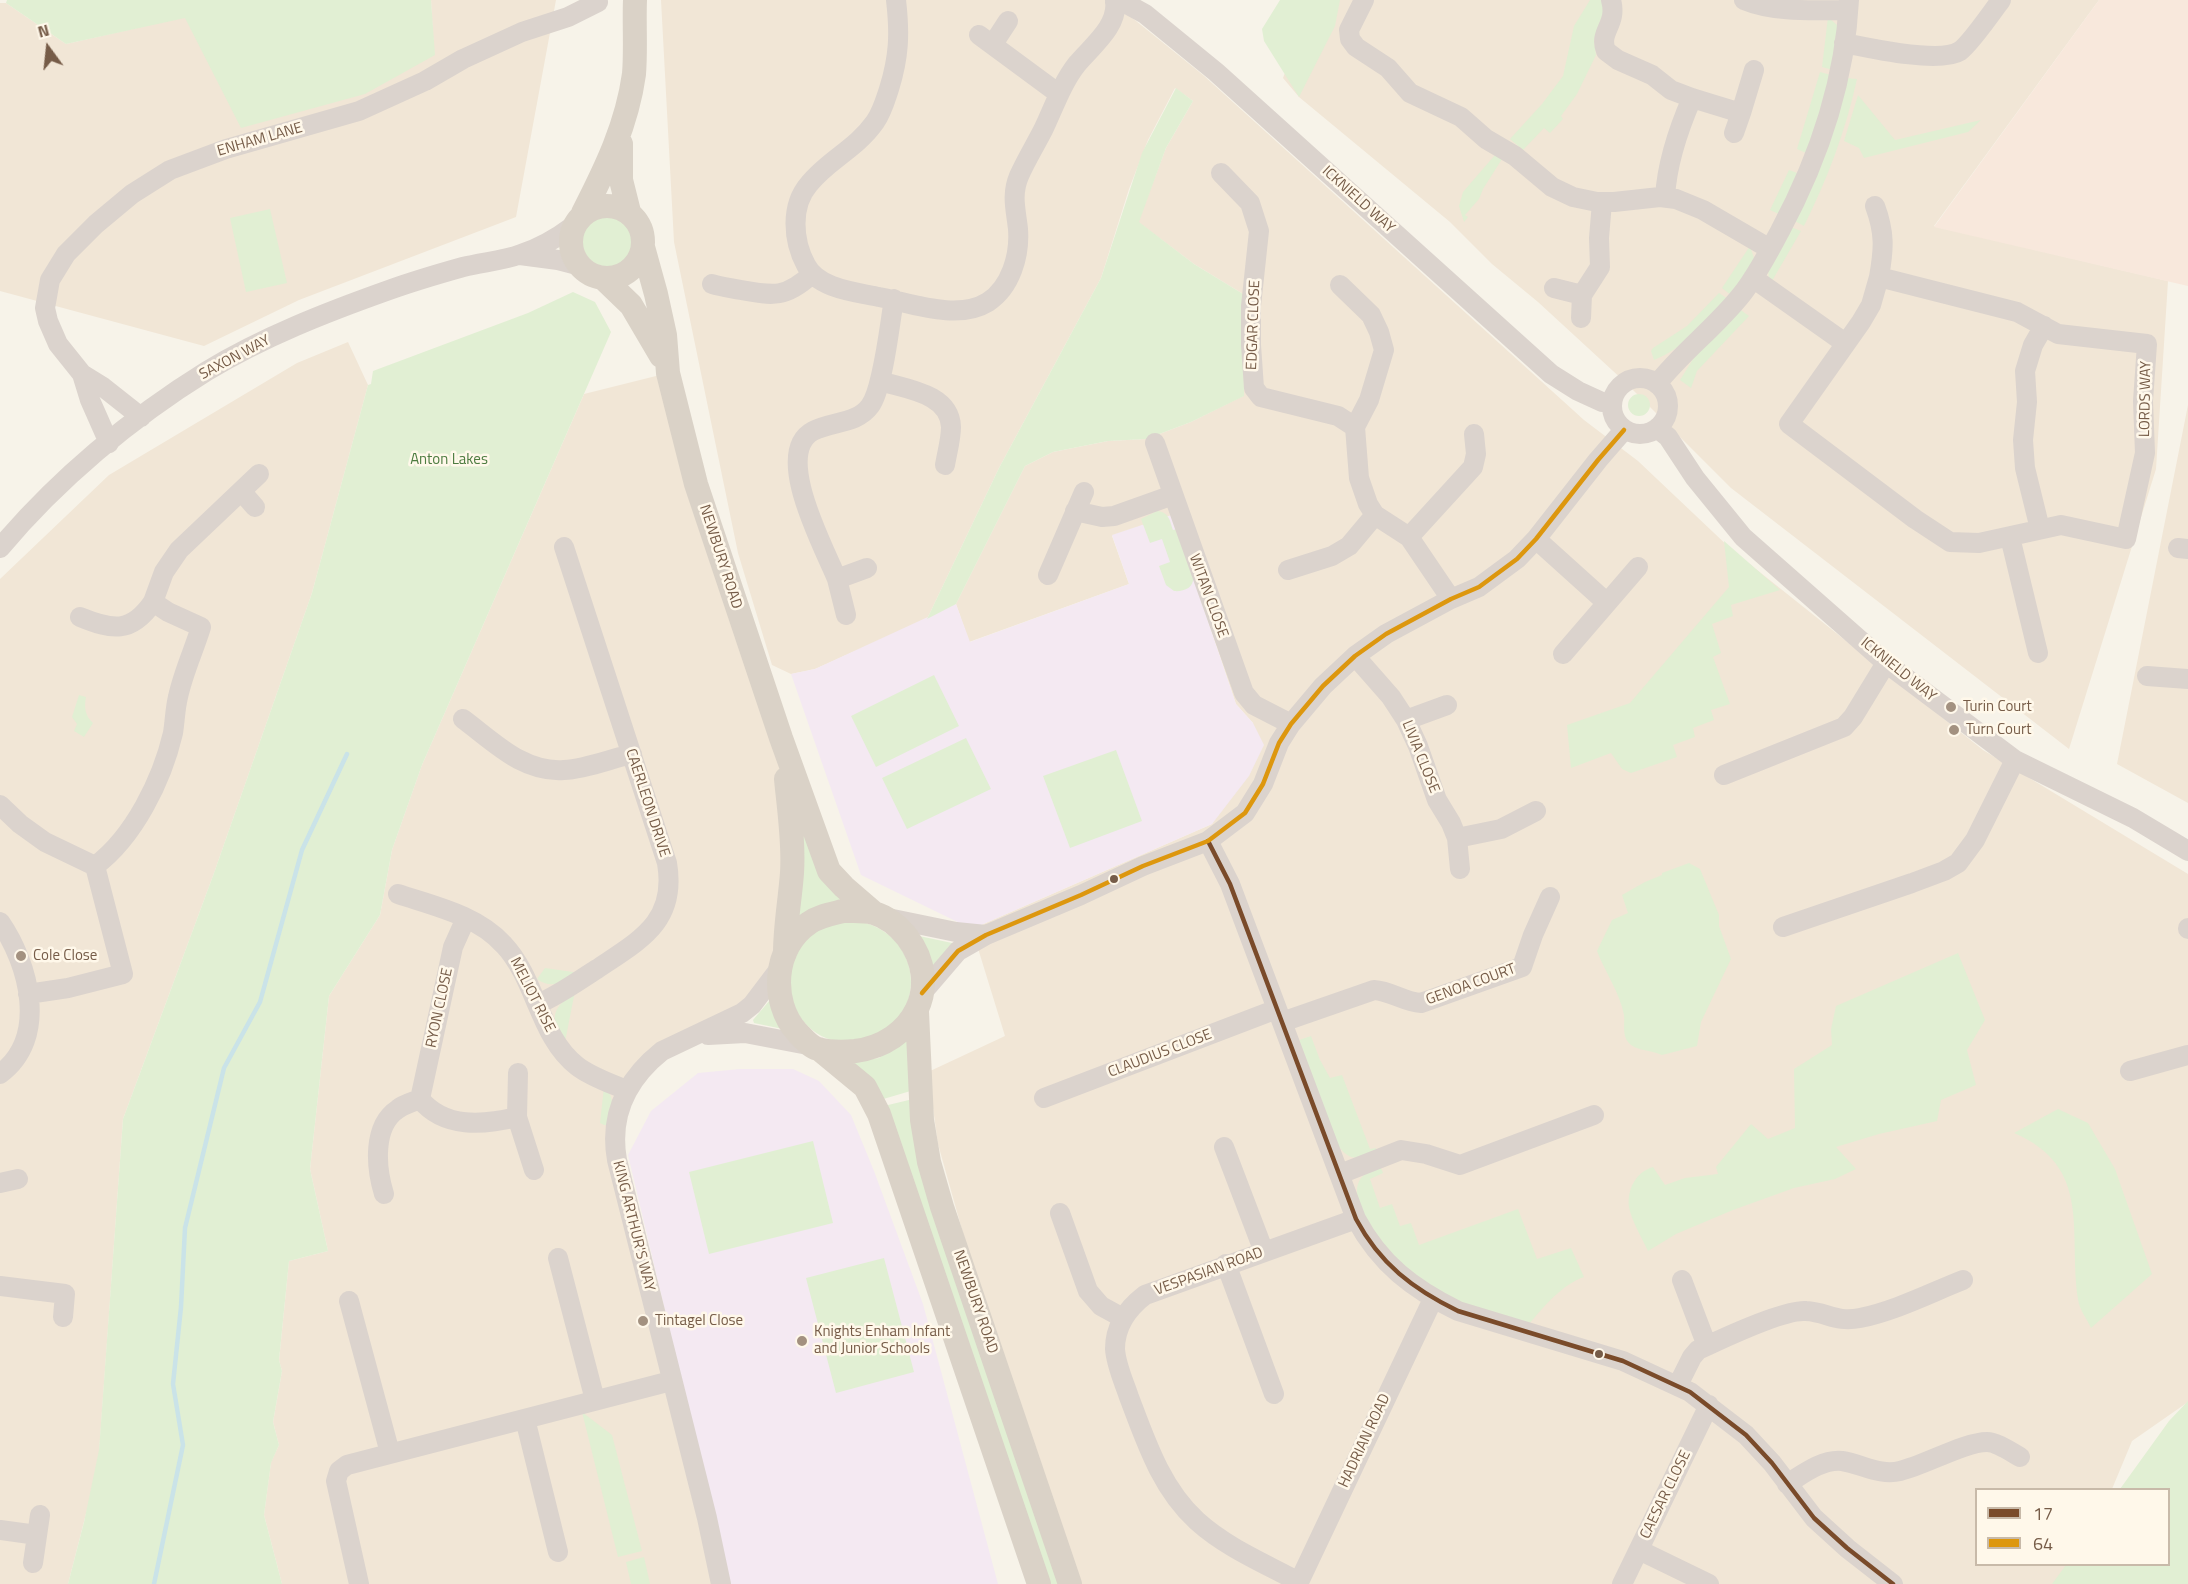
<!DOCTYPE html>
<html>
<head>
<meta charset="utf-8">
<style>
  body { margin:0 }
  #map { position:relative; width:2188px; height:1584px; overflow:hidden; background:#f7f3e9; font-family:"Titillium Web",sans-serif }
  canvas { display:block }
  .legend { position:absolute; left:1975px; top:1488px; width:195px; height:78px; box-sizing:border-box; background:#fff8ea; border:2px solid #c8baa9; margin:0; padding:8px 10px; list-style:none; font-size:18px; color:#765c48 }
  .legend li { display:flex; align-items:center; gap:12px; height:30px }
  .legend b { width:30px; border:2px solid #c8baa9 }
  .north { position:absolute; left:18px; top:18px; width:60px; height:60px; -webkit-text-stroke:4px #fff8ea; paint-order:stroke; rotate:345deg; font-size:16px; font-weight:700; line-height:24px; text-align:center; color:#765c48 }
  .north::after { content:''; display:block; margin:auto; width:21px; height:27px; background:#765c48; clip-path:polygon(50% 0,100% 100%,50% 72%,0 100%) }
</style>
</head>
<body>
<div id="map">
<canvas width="2188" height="1584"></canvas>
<ul class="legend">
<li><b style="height:8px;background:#7a4b2a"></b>17</li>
<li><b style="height:8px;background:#dd970e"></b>64</li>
</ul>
<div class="north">N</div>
</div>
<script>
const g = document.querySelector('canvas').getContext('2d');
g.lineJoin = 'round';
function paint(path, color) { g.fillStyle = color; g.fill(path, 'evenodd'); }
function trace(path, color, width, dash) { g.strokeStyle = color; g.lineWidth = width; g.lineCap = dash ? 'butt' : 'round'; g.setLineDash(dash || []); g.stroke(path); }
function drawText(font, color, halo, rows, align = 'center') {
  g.font = font + ' "Titillium Web",sans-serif'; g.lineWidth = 5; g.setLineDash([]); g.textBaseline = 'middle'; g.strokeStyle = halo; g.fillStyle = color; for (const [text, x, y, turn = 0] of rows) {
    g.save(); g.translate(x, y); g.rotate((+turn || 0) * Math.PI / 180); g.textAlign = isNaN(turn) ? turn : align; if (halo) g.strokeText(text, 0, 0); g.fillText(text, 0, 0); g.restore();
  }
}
paint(new Path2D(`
  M431 0H556L516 217 299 300 204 346 0 291V3H6L66 44 185 17 434 55Z
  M661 0H1110L1203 75 1584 420 1638 461 1732 550 1983 750 2188 874V1402L2132 1441 2112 1489 1976 1490V1564L2080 1565 2072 1584H1078L978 1287 938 1144 928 1072 1005 1036 972 929 1212 824 1253 723 1236 704 1172 515 1112 536 1129 584 969 642 956 604 1025 466 1053 452 1108 441 1146 439 1191 422 1243 396V294L1194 264 1138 222 1166 148 1193 101 1175 88 1148 140 1129 189 1101 278 999 468 927 619 815 669 791 674 772 665 738 553 674 242Z
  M1312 0H2099L1934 226 2168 281 2156 469 2069 749 1731 488 1625 382 1538 302 1492 264 1450 222 1299 97 1283 78Z
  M348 342 368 385 312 593 214 873 123 1119 98 1467 68 1584H0V579L109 475 297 363Z
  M668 373 781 738 785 953 752 1005 662 1051 615 1128 719 1584H282L264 1515 271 1462 279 1445 273 1422 282 1371 279 1360 289 1261 328 1251 310 1169 329 996 380 915 392 850 422 765 584 394Z
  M2188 405V803L2117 764Z`), '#f1e6d6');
paint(new Path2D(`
  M2099 0H2188V286L1934 227Z`), '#f8e8dc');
paint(new Path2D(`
  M1172 515 1236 704 1253 723 1264 745 1249 776 1212 824 972 929 861 875 791 674 815 669 956 604 970 642 1129 584 1112 535Z
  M740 1069H793L819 1081 851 1115 874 1171 923 1304 998 1584H730L628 1155 651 1111 698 1073Z`), '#f4e9f2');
paint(new Path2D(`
  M7 0H431L435 55 365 94 241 128 185 18 66 44 6 3Z
  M1280 0H1340L1335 26 1299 97 1264 41 1262 29Z
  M1590 0H1605L1606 4 1594 40 1596 55 1577 94 1561 116 1563 119 1550 133 1544 128 1523 150 1510 139 1542 104 1563 76 1574 26Z
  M1828 17 1838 26 1833 70 1822 67Z
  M1820 72 1831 75 1808 154 1797 149Z
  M1846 78 1857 79C1846 130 1827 180 1804 226L1793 220Z
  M1176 88 1193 101 1166 148 1139 222 1194 264 1243 294 1244 396 1191 422 1146 439 1108 441 1053 452 1025 466 956 604 927 619 999 468 1101 278 1142 153Z
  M1858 95 1895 140 1981 120 1968 132 1864 158 1859 148 1844 141Z
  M1495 155 1502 159 1483 189 1479 199 1465 215 1468 217 1464 222 1459 206 1463 192Z
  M1789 170 1800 174 1781 215 1770 210Z
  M270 209 287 283 246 292 230 218Z
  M582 241a26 26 0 1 1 52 0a26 26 0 1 1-52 0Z
  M1791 227 1801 231 1772 281 1769 278 1768 271Z
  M1750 246 1755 261 1732 296 1722 288Z
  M573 292 595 302 611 332 422 765 392 850 380 915 329 996 310 1169 328 1251 289 1261 279 1360 282 1371 273 1422 279 1445 271 1463 264 1515 282 1584H68L84 1522 99 1450 123 1119 214 873 312 593 368 385 371 384 373 371 528 313Z
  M1719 293 1728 299C1706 322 1684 348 1654 360L1651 351 1653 348 1687 326Z
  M1738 308 1749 316 1697 371 1691 388 1680 380 1695 356Z
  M1628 405a11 11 0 1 1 22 0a11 11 0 1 1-22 0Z
  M1157 511C1169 512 1170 521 1173 530L1177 529 1193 578C1194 588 1183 592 1174 591L1166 585 1159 566 1170 562 1162 539 1150 543 1141 519Z
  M1724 541 1780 590 1731 605 1733 616 1712 624 1721 653 1713 657 1730 704 1711 710 1714 720 1693 728 1695 737 1673 745 1677 757 1631 773 1622 769 1611 753 1571 768 1567 725 1630 703 1729 587Z
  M934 675 959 726 876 767 851 716Z
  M79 695 86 697C84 707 85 716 93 723L84 737 74 731 77 724 72 717Z
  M966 738 991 789 907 829 882 778Z
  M1116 750 1142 821 1070 848 1043 776Z
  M803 834 845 899 801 920 793 916Z
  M1689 863 1700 869 1719 915V926L1731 959 1701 1022 1697 1046 1662 1055C1652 1050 1635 1051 1628 1042 1622 1034 1625 1024 1624 1015 1620 993 1605 972 1597 951L1612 920 1628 913 1622 895 1645 882 1662 875V873Z
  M789 982a61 61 0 1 1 122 0a61 61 0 1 1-122 0Z
  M919 936 952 943V945L933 970Z
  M1958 953 1985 1020 1967 1050 1976 1085 1941 1100 1937 1121 1879 1134 1836 1147 1856 1169 1835 1179 1794 1188 1733 1210 1676 1234 1648 1251C1642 1238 1632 1222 1629 1207 1627 1189 1636 1172 1653 1167L1665 1185 1685 1178 1718 1174 1716 1167 1751 1124 1768 1139 1795 1128 1794 1069 1832 1045 1831 1029 1836 1006Z
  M545 968 573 972 575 975C561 983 551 989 537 979Z
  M575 991 565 1042C548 1016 553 1009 575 991Z
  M770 1000 783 1029 754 1023 753 1020Z
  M912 1035 914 1090 880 1100 850 1062 879 1058Z
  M1311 1036 1320 1060 1330 1078 1342 1075 1370 1149 1376 1148 1378 1155C1358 1158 1350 1163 1337 1144L1299 1040Z
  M604 1087C617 1098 611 1110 608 1125H604L600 1123Z
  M913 1099 1061 1584H1050L884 1106Z
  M2058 1109 2088 1123 2115 1169 2152 1274 2091 1328C2087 1319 2079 1309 2078 1299 2068 1232 2093 1167 2014 1133Z
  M813 1141 833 1223 709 1254 689 1172Z
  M1380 1166 1383 1173 1370 1179 1380 1208 1392 1204 1400 1226 1411 1223 1419 1245 1518 1209 1537 1259 1571 1248 1584 1277C1563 1284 1544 1306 1530 1323 1493 1314 1455 1304 1423 1283 1401 1268 1341 1205 1361 1178 1366 1172 1373 1169 1380 1166Z
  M884 1258 914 1372 836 1393 806 1278Z
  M2188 1401V1584H2052L2066 1565 2168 1564V1490L2120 1489 2169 1421Z
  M582 1412 612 1435 642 1551 618 1557Z
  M644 1557 650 1584H631L626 1562Z`), '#e1efd3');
trace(new Path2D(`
  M154 1584 183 1445 173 1384 181 1307 185 1228 224 1068 260 1002 302 850 347 754`), '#cae3e8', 4.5);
trace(new Path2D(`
  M896 0C900 34 899 57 889 89 885 101 882 112 875 122 856 149 828 160 809 184 790 206 793 241 806 265 818 289 856 292 879 297 911 303 958 321 988 302 1011 287 1020 255 1018 229 1016 210 1011 195 1019 176 1026 160 1036 144 1044 128 1054 107 1062 83 1077 64 1092 46 1119 26 1115 0
  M1364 0 1349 30 1350 39 1356 47 1388 68 1410 93 1461 117 1486 139 1515 156 1552 187 1573 197 1597 202H1614L1660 197 1676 199 1703 210 1770 249
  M1611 0C1618 25 1598 31 1606 51L1618 60 1652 75 1671 90 1692 98 1741 113 1754 70
  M1744 0C1775 13 1815 10 1848 10
  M1115 3H1125L1145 14 1216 72 1551 374 1578 391 1602 402
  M979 35 1059 94
  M1844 43C1869 48 1940 64 1960 51 1970 44 1993 11 2001 0
  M993 44 1008 21
  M1734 133 1741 113
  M1221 173 1250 203 1259 231 1251 306V345L1254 388 1261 397 1338 416 1355 427 1359 478 1368 504 1375 515 1409 537 1451 599
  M1665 197C1667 163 1678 130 1692 98
  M1875 206C1885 233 1884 249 1879 277
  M520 255 558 260 581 266
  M1879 277 2017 312 2058 334 2147 344 2143 401 2145 453 2126 539 2061 525 1979 543 1950 542 1915 519 1789 424 1861 322 1871 305Z
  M1753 278 1845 343
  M712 284C722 287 731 288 741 290 774 296 786 298 812 274
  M1340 285 1371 315 1379 332 1384 350 1369 400 1355 427
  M1554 288 1582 295
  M1581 318 1582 295 1600 267 1599 238 1602 202
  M82 374 90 400 109 443
  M1612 406a28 28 0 1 1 56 0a28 28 0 1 1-56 0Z
  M880 381C905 389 950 393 951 427 951 439 947 453 945 465
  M1657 384C1682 352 1716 327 1742 294 1757 275 1768 253 1780 231 1818 160 1845 81 1849 0
  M141 417 103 387 82 374 58 344 48 321 45 308 50 280 66 254 96 224 132 194 170 170 226 149 359 111 425 81 463 59 522 32 568 17 598 2
  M1657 428 1668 437 1695 478 1743 537 1886 663 2015 760 2133 818 2188 851
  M1155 443 1244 693 1254 705 1291 724
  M241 491 255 507
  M1075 511 1102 517 1114 516 1173 495
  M2040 529 2025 468 2023 440 2027 402 2025 371 2033 345 2044 326
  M1409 537 1473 467 1476 454 1474 434
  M2010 537 2038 653
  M1536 539 1607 603
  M0 548C57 480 131 418 207 371 263 337 327 312 389 290 414 281 438 274 463 267 482 262 503 261 521 254 540 248 557 238 573 226
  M2178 548 2188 549
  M867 568 837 579C825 549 772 453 813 431 832 421 857 424 870 406 883 389 890 322 894 299
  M1288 570 1332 556 1349 546 1375 515
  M1048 575 1084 492
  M837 579 846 615
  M153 602 164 572 179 550 259 474
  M80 617C112 630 131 634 153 602L168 612 201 627C194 650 183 673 178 697 175 709 175 721 173 733 162 780 134 837 95 866
  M1563 654 1638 567
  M1355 656 1391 697 1406 720 1418 746 1437 800 1451 823 1457 838 1460 869
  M2147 676 2188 679
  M463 719C494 742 523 773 564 770 586 769 610 759 632 754
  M1406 720 1447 705
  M1724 775 1844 727 1853 717 1886 663
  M0 805 20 824 45 842 95 866 123 974 68 988 28 994
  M1457 838 1501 829 1536 811
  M1208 841 1230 884 1356 1219C1380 1264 1413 1289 1458 1311L1623 1361 1690 1392 1746 1435 1772 1463 1814 1518 1847 1548 1893 1584
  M398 894C434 906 477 915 504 945 536 979 540 1038 577 1066 591 1077 610 1083 626 1090
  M883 917 956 932 986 935
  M0 922C29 964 49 1038 0 1074
  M1783 927 1912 883 1944 871 1958 863 1975 840 2015 760
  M2188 928V929
  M922 993 958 951 986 935 1081 895 1143 866 1208 841 1245 813 1263 784 1279 743 1291 724 1323 686 1355 656 1386 634 1451 599 1479 587 1517 559 1536 539 1598 460 1624 430
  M538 1004C559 995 578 981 597 969 640 940 677 922 667 863L564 547
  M1282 1022 1374 990C1391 991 1404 1002 1421 1003L1522 967 1533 935 1550 897
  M708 1035 745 1033 813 1046
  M2130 1071 2188 1055
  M518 1073 517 1117 534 1170
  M1044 1098 1277 1009
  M420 1099 453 947 466 918
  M1224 1147 1264 1252
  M1340 1174 1401 1150 1426 1154 1460 1165 1594 1115
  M0 1183 18 1179
  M384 1194C376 1168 372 1126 398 1109 404 1104 413 1102 420 1099 444 1129 484 1125 517 1117
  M1060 1213 1088 1291 1101 1306 1123 1318
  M558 1258 595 1400
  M1226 1264 1274 1394
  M1682 1280 1707 1346
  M0 1286 65 1294 63 1317
  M349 1301 390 1453
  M1678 1385 1692 1357 1698 1350C1719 1340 1785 1309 1806 1311 1827 1312 1836 1323 1860 1318 1895 1311 1930 1293 1963 1280
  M525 1419 558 1552
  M1787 1484C1803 1474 1822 1459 1842 1461 1862 1464 1880 1476 1900 1471 1925 1465 1965 1442 1987 1442 1997 1442 2011 1452 2020 1457
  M0 1530 37 1535
  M1639 1550 1709 1584
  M33 1563 40 1515
  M1299 1582C1264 1563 1227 1548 1197 1521 1161 1488 1146 1442 1129 1397 1124 1382 1116 1365 1115 1349 1115 1326 1128 1308 1145 1295L1356 1219
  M359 1584 336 1481 339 1471 347 1465 671 1381
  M721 1584 707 1518 617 1160C609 1115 627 1079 662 1051L742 1013 752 1005 780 968
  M1298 1584 1433 1299
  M1622 1584 1709 1405`), '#dbd3cd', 20);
trace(new Path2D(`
  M621 144V180L629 212
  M571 242a36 36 0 1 1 72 0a36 36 0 1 1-72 0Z
  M583 213C606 168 627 125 634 74 636 50 634 24 635 0
  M643 247 656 294 665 335 668 373 696 484 781 738 829 871 844 887 873 912
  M604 279 631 305 661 356
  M843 911C853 911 865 910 874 913 887 917 899 927 907 937 944 986 913 1044 855 1051 844 1052 829 1052 818 1049 810 1047 803 1038 797 1032 770 1002 773 947 809 923 819 916 831 914 843 911Z
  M785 953C785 926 790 900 792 873 794 842 789 810 786 779
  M917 1012 922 1120 929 1162 942 1207 1070 1584
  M819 1049 865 1087 879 1114 1039 1584`), '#dad2c7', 24);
trace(new Path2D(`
  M1208 841 1230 884 1356 1219C1380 1264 1413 1289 1458 1311L1623 1361 1690 1392 1746 1435 1772 1463 1814 1518 1847 1548 1893 1584`), '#7a4b2a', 4.5);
trace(new Path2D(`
  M922 993 958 951 986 935 1081 895 1143 866 1208 841 1245 813 1263 784 1279 743 1291 724 1323 686 1355 656 1386 634 1451 599 1479 587 1517 559 1536 539 1598 460 1624 430`), '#dd970e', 4.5);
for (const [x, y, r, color] of [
  [1951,707,6,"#a39180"],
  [1954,730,6,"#a39180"],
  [1114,879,5,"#765c48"],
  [21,956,6,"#a39180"],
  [643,1321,6,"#a39180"],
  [802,1341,6,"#a39180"],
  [1599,1354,5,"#765c48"]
]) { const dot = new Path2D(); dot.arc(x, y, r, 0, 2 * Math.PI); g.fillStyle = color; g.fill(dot); trace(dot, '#fff8ea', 2); }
drawText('15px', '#765c48', '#fff8ea', [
  ["ENHAM LANE",260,140,-16],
  ["ICKNIELD WAY",1358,200,42],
  ["EDGAR CLOSE",1254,325,-88],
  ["SAXON WAY",235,358,-28],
  ["LORDS WAY",2146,399,-89],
  ["NEWBURY ROAD",720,557,72],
  ["WITAN CLOSE",1208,596,70],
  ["ICKNIELD WAY",1898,670,39],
  ["LIVIA CLOSE",1420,757,68],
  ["CAERLEON DRIVE",647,803,72],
  ["GENOA COURT",1471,985,-20],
  ["MELIOT RISE",532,995,63],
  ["RYON CLOSE",440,1008,-78],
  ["CLAUDIUS CLOSE",1160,1054,-21],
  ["KING ARTHUR'S WAY",633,1226,76],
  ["VESPASIAN ROAD",1209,1272,-20],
  ["NEWBURY ROAD",975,1302,71],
  ["HADRIAN ROAD",1365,1441,-65],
  ["CAESAR CLOSE",1666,1495,-64]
]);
drawText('15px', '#4d7c40', '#fff8ea', [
  ["Anton Lakes",449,460]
]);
drawText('15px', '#765c48', '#fff8ea', [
  ["Turin Court",1963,707],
  ["Turn Court",1966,730],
  ["Cole Close",33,956],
  ["Tintagel Close",655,1321],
  ["Knights Enham Infant",814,1332],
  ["and Junior Schools",814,1349]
], 'left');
</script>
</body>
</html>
